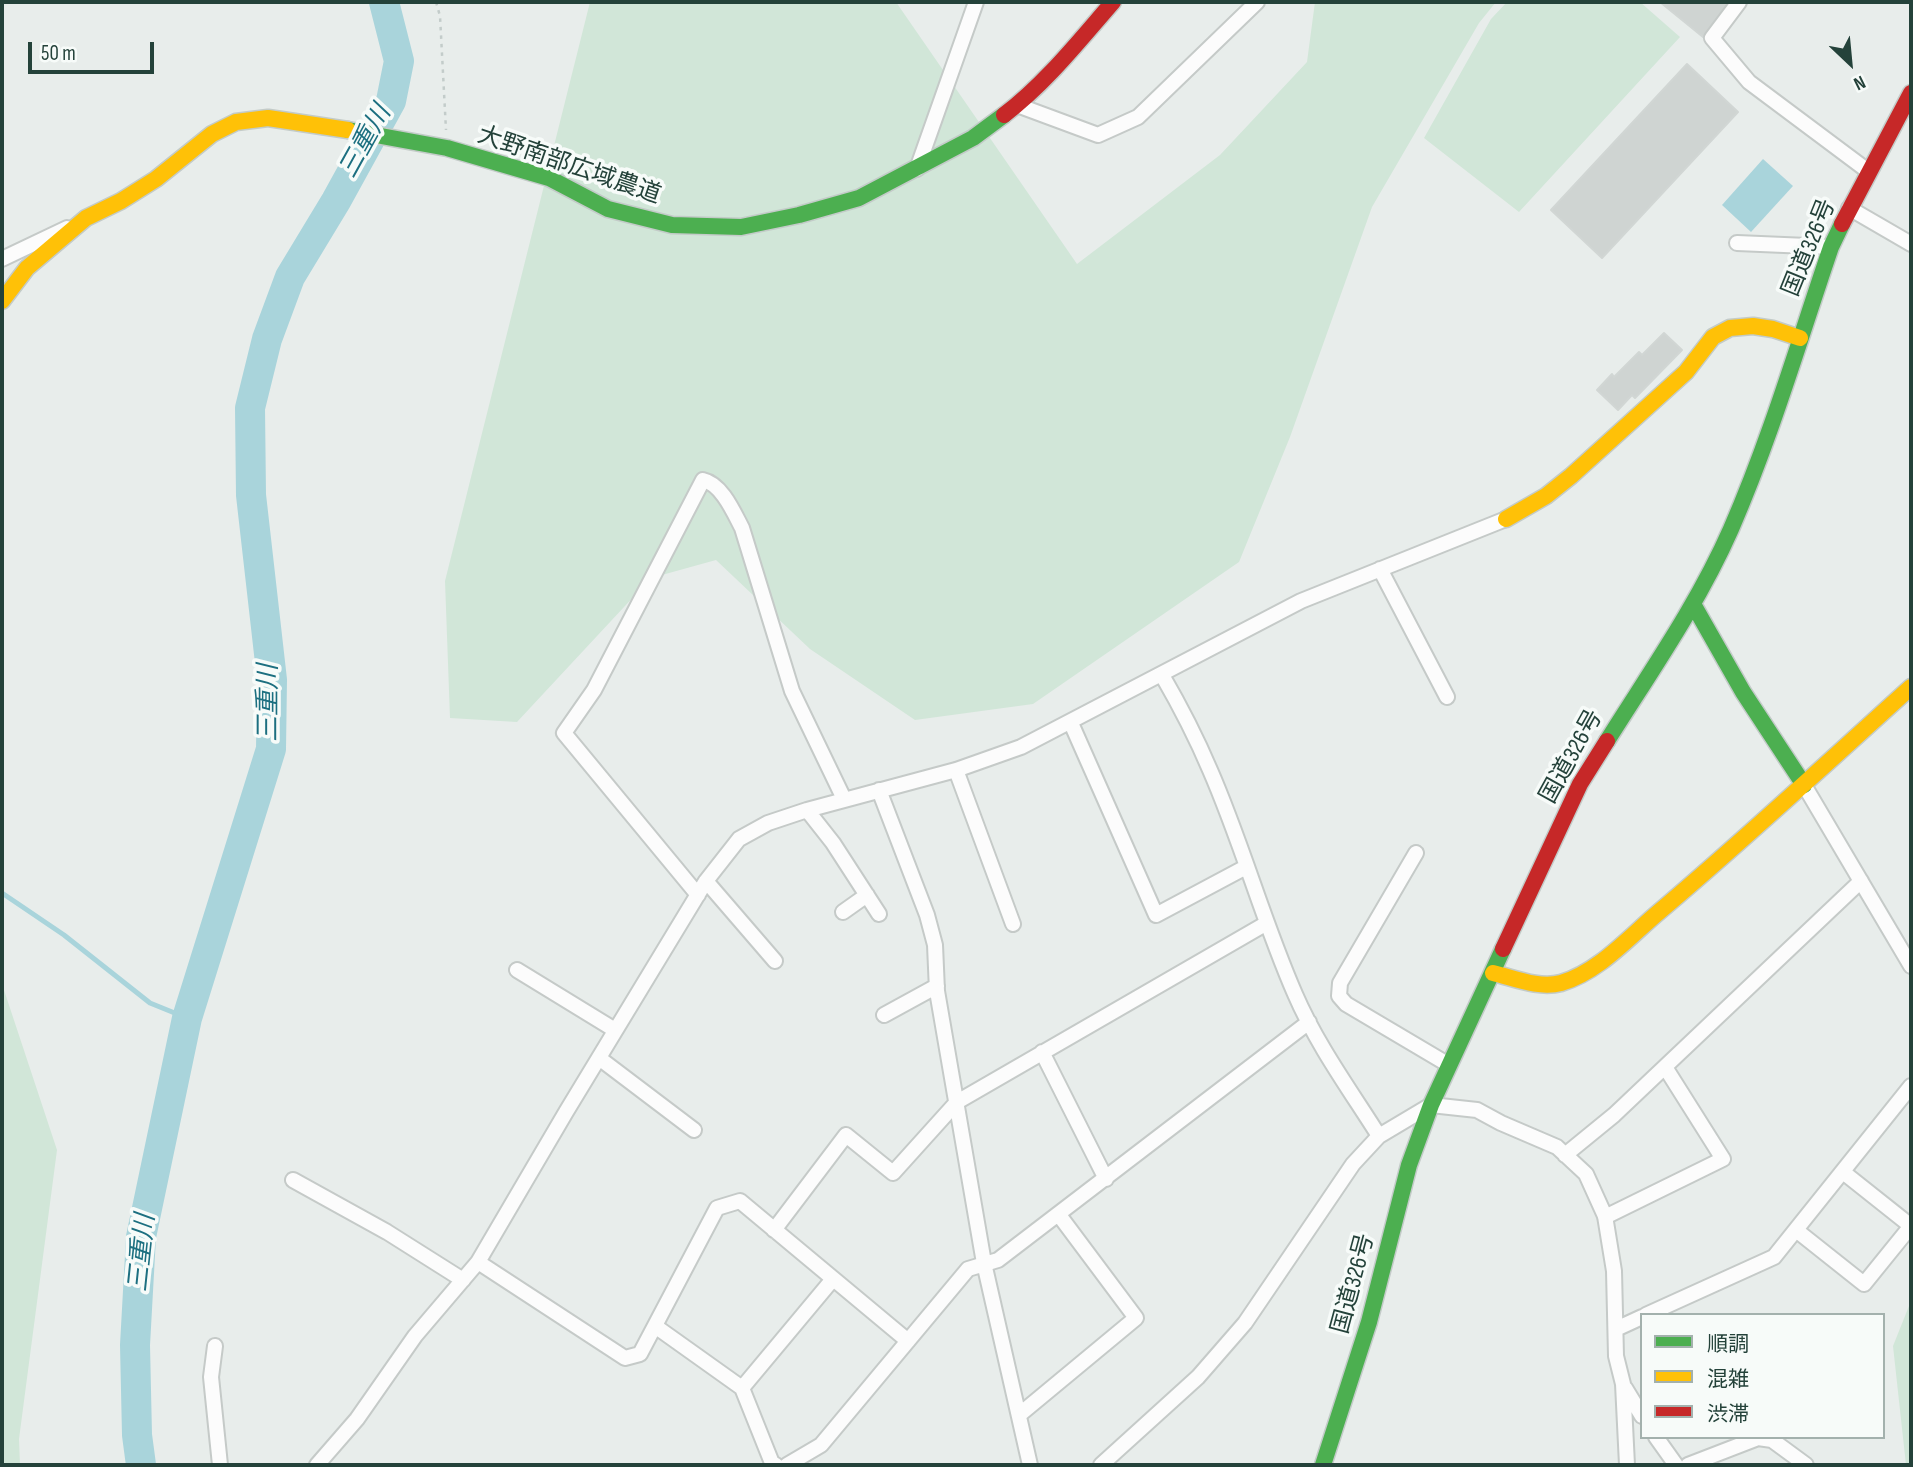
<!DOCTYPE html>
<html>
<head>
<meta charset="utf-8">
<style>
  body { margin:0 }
  #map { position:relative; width:1913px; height:1467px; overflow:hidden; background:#e8edeb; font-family:"Sofia Sans Condensed","Noto Sans JP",sans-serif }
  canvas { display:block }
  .frame { position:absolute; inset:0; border:4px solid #24423a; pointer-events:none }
  .legend { position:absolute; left:1640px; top:1313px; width:245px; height:126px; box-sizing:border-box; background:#f7fbf9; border:2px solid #a3b1ad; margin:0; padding:9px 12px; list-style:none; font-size:21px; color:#24423a }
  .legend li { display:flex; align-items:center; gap:14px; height:35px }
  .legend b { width:35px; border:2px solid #a3b1ad }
  .north { position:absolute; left:1815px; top:28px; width:70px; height:70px; -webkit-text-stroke:5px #f7fbf9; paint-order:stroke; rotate:154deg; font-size:19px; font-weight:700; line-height:28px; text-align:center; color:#24423a }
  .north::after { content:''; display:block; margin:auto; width:24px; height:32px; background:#24423a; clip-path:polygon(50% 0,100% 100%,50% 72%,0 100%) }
  .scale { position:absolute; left:28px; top:42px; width:126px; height:32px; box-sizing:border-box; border:4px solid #24423a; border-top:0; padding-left:9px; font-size:21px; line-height:24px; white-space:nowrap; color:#24423a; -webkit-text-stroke:5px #f7fbf9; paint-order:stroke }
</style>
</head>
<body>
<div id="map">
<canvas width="1913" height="1467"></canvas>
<div class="frame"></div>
<ul class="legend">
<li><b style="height:9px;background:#4caf50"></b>順調</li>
<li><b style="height:9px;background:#ffc107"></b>混雑</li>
<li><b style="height:9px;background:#c62828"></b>渋滞</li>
</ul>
<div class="north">N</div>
<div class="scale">50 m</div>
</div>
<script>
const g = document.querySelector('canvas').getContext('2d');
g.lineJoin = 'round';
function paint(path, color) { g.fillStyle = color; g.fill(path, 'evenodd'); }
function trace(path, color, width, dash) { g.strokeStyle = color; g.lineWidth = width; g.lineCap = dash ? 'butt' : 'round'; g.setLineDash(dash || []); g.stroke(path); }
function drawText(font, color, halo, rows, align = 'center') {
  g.font = font + ' "Sofia Sans Condensed","Noto Sans JP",sans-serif'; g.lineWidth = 7; g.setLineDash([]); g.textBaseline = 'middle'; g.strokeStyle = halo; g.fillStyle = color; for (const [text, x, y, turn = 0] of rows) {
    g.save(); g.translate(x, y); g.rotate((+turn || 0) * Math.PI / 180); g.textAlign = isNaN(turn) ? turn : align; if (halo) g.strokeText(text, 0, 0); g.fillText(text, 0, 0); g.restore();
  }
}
paint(new Path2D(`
  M590 2H896L1077 264 1220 155 1307 62 1315 2H1496L1479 23 1372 207 1290 437 1239 562 1033 704 915 720 810 649 716 560 651 578 517 722 450 718 445 581Z
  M1507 2H1640L1680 37 1519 212 1424 138 1491 19Z
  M2 984 57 1150 19 1439 20 1465H2Z
  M1911 1301V1465H1906L1893 1346Z`), '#d1e6d8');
paint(new Path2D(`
  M1763 159 1793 186 1751 232 1722 205Z`), '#a9d4db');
trace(new Path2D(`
  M2 893 64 935 150 1003 187 1018`), '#a9d4db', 5);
trace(new Path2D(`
  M141 1465 137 1435 135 1345 141 1237 187 1018 271 749 272 680 251 495 250 408 267 339 290 277 336 201 391 101 399 61 384 2`), '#a9d4db', 30);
const building = new Path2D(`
  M1660 2H1731L1703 37Z
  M1687 64 1738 112 1602 258 1551 210Z
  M1664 333 1682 350 1635 398 1632 395 1618 410 1597 390 1612 374 1614 377 1639 352 1642 355Z`);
paint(building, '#cfd4d2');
trace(building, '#d1d6d4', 2);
const street = new Path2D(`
  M1739 2 1712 38 1749 82 1868 171
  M1017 105 1098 135 1138 117 1257 2
  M917 169 976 2
  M1849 208 1911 244
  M1737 243 1831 247
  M2 259 67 228
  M1380 569 1447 697
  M1162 675C1180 706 1196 737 1210 770 1242 843 1263 921 1295 994 1317 1045 1350 1090 1379 1136
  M1071 723 1156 915 1246 867
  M956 770 1013 924
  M1804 785 1911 966
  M879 790 927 915 935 945 937 991 984 1263 1030 1465
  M807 810 833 843 879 914
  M1416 853 1340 983 1339 996 1346 1004 1449 1065
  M706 881 775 961
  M698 895 564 733 594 690 703 480C722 484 734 513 742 528L792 691 844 799
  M843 912 867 895
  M517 970 615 1030
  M884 1015 937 986
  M1042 1052 1106 1179
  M599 1058 694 1130
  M1565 1155 1614 1115 1861 881
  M1843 1172 1911 1226
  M293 1180 387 1232 463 1280
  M1605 1217 1723 1159 1665 1067
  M774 1230 846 1135 893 1173 957 1102 1267 923
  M1796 1230 1864 1284 1911 1226
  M478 1262 625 1358 640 1354 717 1208 740 1201 908 1341
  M1646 1315 1774 1257 1911 1086
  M655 1326 742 1388 772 1463 776 1465
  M1616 1329 1642 1317
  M215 1346 211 1377 220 1465
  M742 1388 833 1279
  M1625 1388 1642 1416
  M1019 1415 1136 1318 1059 1215
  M1656 1437 1676 1465
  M317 1465 357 1419 415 1336 478 1262 566 1112 706 881 739 839 768 823 807 810 956 770 1021 747 1301 601 1506 519
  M787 1465 821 1445 968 1269 998 1260 1309 1022
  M1101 1465 1198 1377 1245 1323 1353 1164 1379 1136 1431 1105 1477 1110 1501 1123 1557 1147 1586 1174 1605 1216 1614 1271 1616 1356 1623 1384 1627 1465
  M1688 1465 1758 1438 1772 1440 1806 1465`);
const fast = new Path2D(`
  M348 130 447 148 549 178 608 209 672 225 741 227 799 215 859 198 973 138 1004 115
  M1693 604 1743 692 1804 785
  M1607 741C1651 671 1698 604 1731 529 1771 437 1799 341 1831 247L1842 224
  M1323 1465 1369 1322 1409 1165 1431 1105 1503 949`);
const slow = new Path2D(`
  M2 301 27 268 86 218 121 201 156 179 212 134 236 122 268 118 348 130
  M1506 519 1546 496 1571 476 1686 372 1713 337 1730 328 1753 326 1773 329 1800 338
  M1493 973C1514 978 1539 989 1561 983 1599 972 1630 936 1660 911 1745 839 1828 762 1911 687`);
const jam = new Path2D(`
  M1004 115C1045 84 1079 41 1113 2
  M1842 224 1911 93
  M1503 949 1580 784 1607 741`);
trace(street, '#c5cac8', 18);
trace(fast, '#c3cbc8', 19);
trace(slow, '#c3cbc8', 19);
trace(jam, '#c3cbc8', 19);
trace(new Path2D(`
  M436 2 440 16 446 130`), '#c3ccca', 2.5, [3.5, 5]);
trace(street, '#fcfcfc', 14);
trace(fast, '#4caf50', 16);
trace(slow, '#ffc107', 16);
trace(jam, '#c62828', 16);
drawText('24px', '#24423a', '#f7fbf9', [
  ["大野南部広域農道",569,166,19],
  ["国道326号",1810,248,-68],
  ["国道326号",1572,757,-61],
  ["国道326号",1354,1284,-75]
]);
drawText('italic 26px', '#1c6f80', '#f7fbf9', [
  ["三重川",366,142,-61],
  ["三重川",269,703,-90],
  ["三重川",143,1253,-84]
]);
</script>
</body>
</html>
